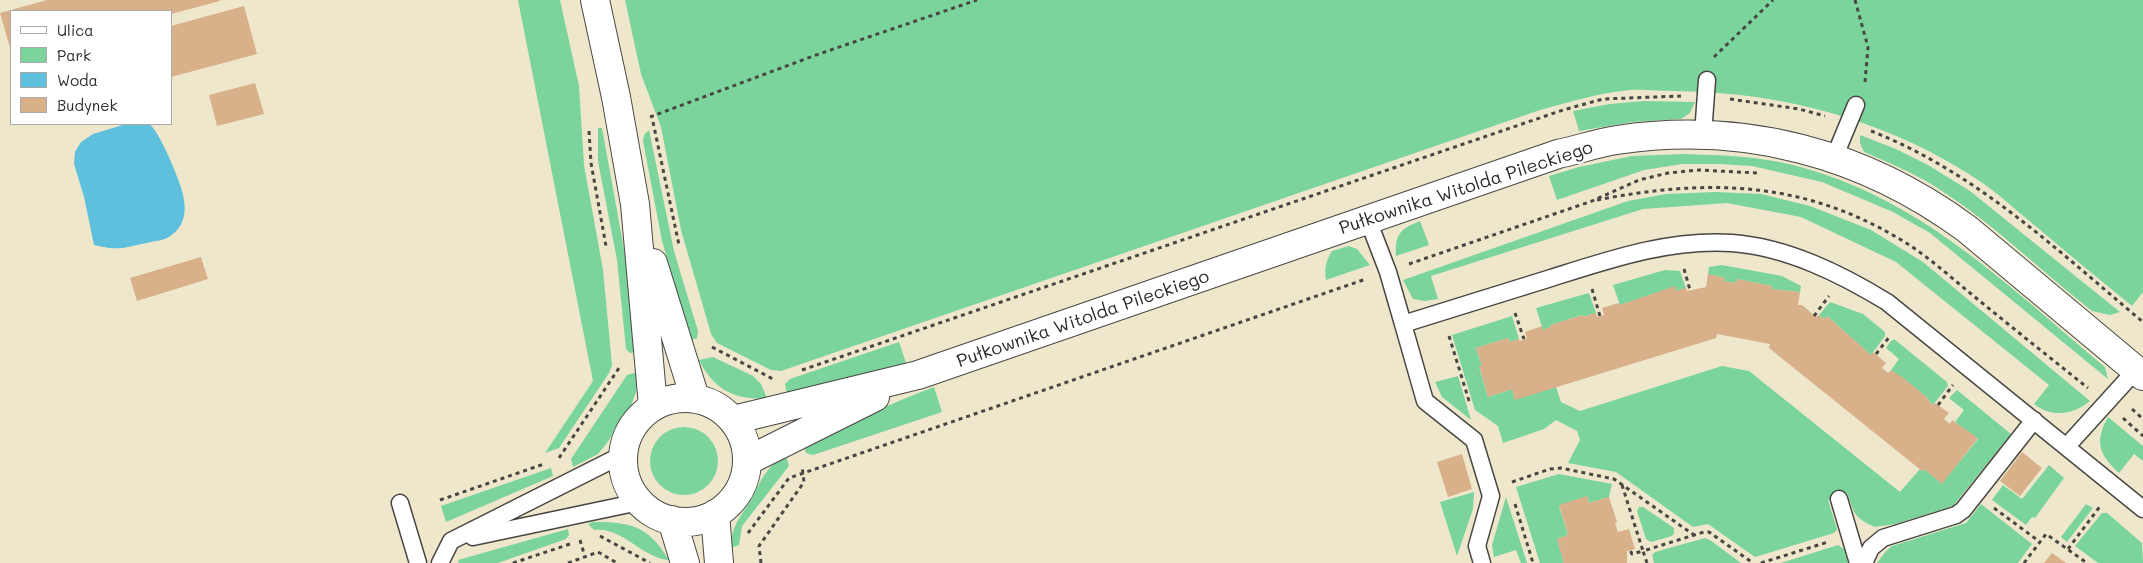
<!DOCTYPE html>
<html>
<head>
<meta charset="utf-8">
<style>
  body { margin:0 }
  #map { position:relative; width:2143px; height:563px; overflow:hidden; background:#efe7cb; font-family:Mali,sans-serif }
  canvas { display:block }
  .legend { position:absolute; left:10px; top:10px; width:162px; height:115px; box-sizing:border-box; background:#fff; border:1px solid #aaa; margin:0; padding:6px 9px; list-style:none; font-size:15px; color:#2b2b2b }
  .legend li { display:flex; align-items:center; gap:10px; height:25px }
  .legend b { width:25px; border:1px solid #aaa }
</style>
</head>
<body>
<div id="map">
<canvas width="2143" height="563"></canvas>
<ul class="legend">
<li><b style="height:6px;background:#fff"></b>Ulica</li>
<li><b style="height:14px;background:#7ad49b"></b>Park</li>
<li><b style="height:14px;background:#5fc0de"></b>Woda</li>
<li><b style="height:14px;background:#d8b08a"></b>Budynek</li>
</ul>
</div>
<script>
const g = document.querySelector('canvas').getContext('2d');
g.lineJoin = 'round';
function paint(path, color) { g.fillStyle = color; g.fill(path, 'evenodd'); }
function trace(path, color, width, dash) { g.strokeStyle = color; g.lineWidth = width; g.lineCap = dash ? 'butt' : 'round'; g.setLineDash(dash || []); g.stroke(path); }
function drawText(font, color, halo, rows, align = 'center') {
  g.font = font + ' Mali,sans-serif'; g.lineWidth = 5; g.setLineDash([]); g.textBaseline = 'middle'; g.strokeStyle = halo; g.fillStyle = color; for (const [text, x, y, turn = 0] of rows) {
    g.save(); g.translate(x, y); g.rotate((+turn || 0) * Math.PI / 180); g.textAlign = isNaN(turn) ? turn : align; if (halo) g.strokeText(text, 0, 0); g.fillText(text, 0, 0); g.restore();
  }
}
paint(new Path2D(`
  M518 0H560L579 86 584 165 603 270 612 365 609 373 559 448 545 453 593 381Z
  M625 0H2143V292L2132 306C2099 279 2066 252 2033 224 2017 211 2001 196 1984 184 1892 121 1784 92 1674 91 1659 91 1644 89 1629 90 1599 93 1569 102 1540 110L781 371 771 370 717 343 711 334 681 230 661 127 641 74Z
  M1644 101 1695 102 1690 113 1681 119 1632 122 1579 131 1573 111 1610 104Z
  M598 128H602L627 266 636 352 630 353 626 349 617 260 598 161Z
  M649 130 674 251 698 331 697 338 691 340 662 241 643 141 644 135Z
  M1860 135 1896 149 1928 165 1970 191 2120 312 2110 315 2092 311C2037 268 1987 217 1926 181 1906 170 1885 161 1864 152L1860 143Z
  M1684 154C1720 155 1757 156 1793 165 1920 197 2008 286 2105 367L2108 379 1930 233 1893 212 1822 182 1752 166 1719 164H1682L1644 170 1557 200 1549 176 1579 167 1632 156Z
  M1715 192 1761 194 1810 206 1871 230 1923 262 2090 401C2073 415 2052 418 2034 404L2049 385 1896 262 1801 217 1727 203 1643 209 1431 276 1438 299 1425 301 1413 299 1403 280 1628 201 1666 194Z
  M1420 221 1429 245 1396 256C1395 234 1400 229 1420 221Z
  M1349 246 1357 249 1370 265 1326 280C1324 268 1326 261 1332 251Z
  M1722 265 1782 276 1801 286 1800 292 1771 289 1772 286 1737 279 1736 283 1724 281V278L1708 274 1709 267Z
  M1665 270 1680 271 1686 288 1676 291 1675 287 1620 305 1613 285Z
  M1589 293 1596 313 1583 317 1582 315 1551 325V327L1543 330 1536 308Z
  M1830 302 1863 314 1885 332V336L1871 355 1827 316 1824 319 1819 315Z
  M1512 316 1519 339 1510 342 1508 338 1476 348 1482 366 1479 367 1488 397 1512 389 1515 399 1556 387 1561 402 1580 411 1722 366 1749 371 1900 492 1920 469 1922 471 1924 469 1942 483 1978 439 1955 422 1964 410 1949 398 1957 390 2011 434 1953 506 1895 524 1875 527 1866 523 1859 518 1854 512 1847 493 1828 500 1837 529 1834 533 1755 557 1708 524 1693 527 1616 472 1568 463 1580 440 1577 431 1556 420 1544 429 1503 443 1498 426 1475 410 1452 335Z
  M1894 339 1947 382 1948 386 1933 405 1927 399 1928 398 1891 370 1899 359 1886 348 1891 341Z
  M899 342 906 363 787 394 785 384 790 379Z
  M713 357 753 376 761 384 767 398C734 401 713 388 699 360Z
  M637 372 636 392 631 406 607 443 598 454 573 467 571 459 627 375Z
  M1458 376 1471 420 1442 397 1435 382Z
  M934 387 942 412 813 455 806 453 804 447C846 424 889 404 934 387Z
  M2108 417 2143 446V461L2134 454 2119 473C2099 454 2094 442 2108 417Z
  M650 461a34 34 0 1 1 68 0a34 34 0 1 1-68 0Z
  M786 456 789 466 742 526 739 545 730 548C733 520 742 517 754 494 762 478 768 465 786 456Z
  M2049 465 2064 478 2035 518 2032 517 2026 525 1992 500 2003 485 2022 499Z
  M551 468 553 476 446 522 441 506Z
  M1559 474 1612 484 1609 497 1589 503 1587 496 1559 506 1568 535 1557 539 1564 563H1540L1516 487Z
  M1474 492 1473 509 1457 556 1440 502Z
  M1506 497 1527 563H1521L1516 550 1494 557 1492 545Z
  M1981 504 2032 544 2018 563H1877L1886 551 1892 546 1966 523Z
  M2086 504 2093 508 2067 542 2061 537Z
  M1639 507H1643L1674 528V533L1672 536 1651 542 1646 539 1637 511Z
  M2102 513H2107L2142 543 2143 563H2098L2075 546Z
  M593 522C632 522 648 526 669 560 642 558 622 526 594 530L588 524Z
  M568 529 569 535 566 539 498 563H459L458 560Z
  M1705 538 1710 540 1741 563H1654L1652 555 1655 552Z
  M1838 545 1844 549 1848 563H1781Z`), '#7ad49b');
paint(new Path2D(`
  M126 124C132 124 143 122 149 124 155 127 166 150 169 157 179 182 199 218 169 237 163 241 153 241 147 243 122 248 119 251 94 245L84 197 74 164 75 152 81 142 93 134Z`), '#5fc0de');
paint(new Path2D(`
  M47 0H220V1L171 14V11H11V51L0 13Z
  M244 6 257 54 171 77V26Z
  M255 83 264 114 217 126 209 95Z
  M201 257 208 279 137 301 130 278Z
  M1708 274 1725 278 1724 281 1736 283 1737 279 1772 286 1771 289 1800 292 1798 305H1802L1816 317 1819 315 1824 319 1827 316 1871 355 1873 352 1886 363 1882 368 1888 373 1891 370 1902 377 1928 398 1927 399 1933 405 1935 403 1949 413 1944 419 1950 424 1952 420 1978 438 1942 484 1924 469 1922 471 1769 348 1770 344 1717 334 1716 338 1515 400 1512 389 1488 397 1479 366H1482L1476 348 1508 338 1510 342 1519 339 1520 341 1527 338 1525 332 1542 326 1543 330 1551 327 1550 325 1583 315V317L1596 313 1597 317 1604 315 1602 308 1619 303 1620 305 1675 286 1676 291 1686 288 1687 291 1706 287Z
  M2022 452 2042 468 2020 496 2000 481Z
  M1462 454 1472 489 1448 497 1437 462Z
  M1587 496 1589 503 1609 497 1617 522 1615 523 1618 532 1629 529 1635 549 1627 551V563H1564L1557 539 1568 535 1559 505Z
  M2052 553 2066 563H2044Z`), '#d8b08a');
const lane = new Path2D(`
  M1703 134 1707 80
  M1834 158 1856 105
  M1368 220 1388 272 1403 324
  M2067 446 2136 370
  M1839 499 1858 563
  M400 503 418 563
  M473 537 639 502
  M440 563 451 541 622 455
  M1482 563 1477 546 1491 496 1474 440 1425 401 1403 324C1452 309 1502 293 1551 278 1611 259 1669 239 1732 243 1787 247 1841 274 1887 302L2143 509
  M1864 563 1871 548 1883 538 1956 515 1963 510 2034 420`);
const street = new Path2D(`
  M595 0 616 97 635 204 653 406
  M653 263 695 398
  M623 460a62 62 0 1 1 124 0a62 62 0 1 1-124 0Z
  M733 420 918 375 1558 154C1577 150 1597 143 1617 140 1744 121 1864 153 1967 229L2143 376
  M747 461 875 397
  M715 514 719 563
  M672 520 685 563`);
trace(lane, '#484743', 19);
trace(street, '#484743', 30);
trace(new Path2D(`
  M1855 0 1868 47 1865 82
  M1714 57 1773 0
  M1730 99 1799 109 1825 116
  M650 117 816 55 977 0
  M653 122 679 245
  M589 131 591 163 606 246
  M1871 131C1976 172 2058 251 2143 322
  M1597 200C1705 179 1800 180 1898 238 1924 253 1947 274 1970 293 2009 325 2049 357 2088 388
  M1409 264 1592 201 1639 180 1668 173 1699 170 1757 173
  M1684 269 1690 290
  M1592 289 1600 316
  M1515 313 1524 339
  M1814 316 1829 296
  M1449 336 1470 404
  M712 347 773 379
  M1876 354 1890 336
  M802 370 1563 110 1603 99 1681 96
  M1938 405 1953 385
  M2132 409 2143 419
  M2123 418 2143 436
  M559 458 619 368
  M1512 482 1550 469 1561 468 1614 479 1694 535
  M1622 485 1643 551 1632 554 1630 550
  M440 500 544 464
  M1515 504 1533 563
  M1994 508 2040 542
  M748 533 789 478 1366 279
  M600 536 650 563
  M580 540 585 557
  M2068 549 2101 505
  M513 563 570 544
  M568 563 598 552 617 563
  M761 563 759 546 804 482 802 466
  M1647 563 1643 551 1704 532H1709L1753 563
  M1761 563 1828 542
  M2024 563 2046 534 2087 563`), '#484743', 3, [4, 4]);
trace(lane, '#fff', 16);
trace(street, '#fff', 28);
drawText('18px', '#2b2b2b', '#fff', [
  ["Pułkownika Witolda Pileckiego",1466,188,-18],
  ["Pułkownika Witolda Pileckiego",1083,319,-19]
]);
</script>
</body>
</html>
